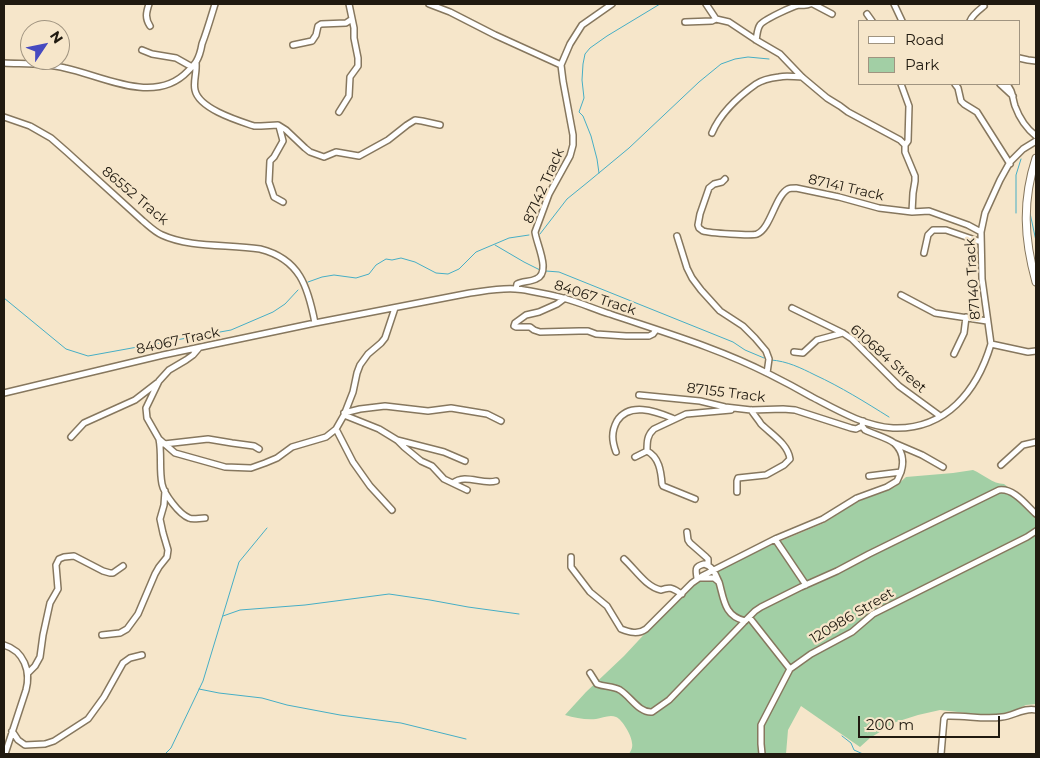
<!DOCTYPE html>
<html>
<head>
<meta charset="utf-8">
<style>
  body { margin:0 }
  #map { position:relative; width:1040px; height:758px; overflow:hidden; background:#f6e6ca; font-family:Montserrat,sans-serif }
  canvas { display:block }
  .frame { position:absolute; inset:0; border:5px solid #201a10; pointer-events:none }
  .legend { position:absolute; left:858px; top:20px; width:162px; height:65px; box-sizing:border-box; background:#f6e6ca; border:1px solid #a09480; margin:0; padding:6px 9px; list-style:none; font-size:15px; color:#201a10 }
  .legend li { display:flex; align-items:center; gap:10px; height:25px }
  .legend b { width:25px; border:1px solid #a09480 }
  .north { position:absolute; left:20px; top:20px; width:50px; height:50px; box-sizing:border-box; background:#f6e6ca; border:1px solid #a09480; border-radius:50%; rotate:56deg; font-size:14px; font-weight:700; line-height:20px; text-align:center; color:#201a10 }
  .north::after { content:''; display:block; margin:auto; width:18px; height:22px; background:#464ac0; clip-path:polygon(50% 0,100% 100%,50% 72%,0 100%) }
  .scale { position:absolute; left:858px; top:716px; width:142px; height:22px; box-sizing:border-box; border:2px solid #201a10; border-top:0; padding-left:6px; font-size:15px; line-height:18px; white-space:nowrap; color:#201a10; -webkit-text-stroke:4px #f6e6ca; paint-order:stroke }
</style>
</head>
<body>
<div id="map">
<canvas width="1040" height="758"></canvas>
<div class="frame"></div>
<ul class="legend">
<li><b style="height:6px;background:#fff"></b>Road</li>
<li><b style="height:14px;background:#a2cfa5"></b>Park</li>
</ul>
<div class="north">N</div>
<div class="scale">200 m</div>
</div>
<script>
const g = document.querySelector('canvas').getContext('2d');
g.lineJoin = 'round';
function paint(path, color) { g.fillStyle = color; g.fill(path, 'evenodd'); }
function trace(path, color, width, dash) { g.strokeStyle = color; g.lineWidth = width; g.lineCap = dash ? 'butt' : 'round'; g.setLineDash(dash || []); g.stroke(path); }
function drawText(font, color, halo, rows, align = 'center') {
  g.font = font + ' Montserrat,sans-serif'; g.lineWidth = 4.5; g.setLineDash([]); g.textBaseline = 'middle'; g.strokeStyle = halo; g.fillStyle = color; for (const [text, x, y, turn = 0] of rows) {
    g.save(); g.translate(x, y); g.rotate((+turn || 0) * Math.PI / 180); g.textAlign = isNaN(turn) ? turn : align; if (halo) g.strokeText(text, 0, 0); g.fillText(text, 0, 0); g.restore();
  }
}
paint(new Path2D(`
  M973 470C983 474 993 484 1004 484L1023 499 1036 512V704L1026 705 1015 710 993 716 940 710 918 715 896 722 870 738 860 747 801 706 788 730 786 754H629C631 751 633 747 632 743 632 736 622 719 616 717 610 714 602 718 596 719 586 720 575 718 565 715L586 692 624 656 651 627 699 580 705 576 776 543 824 523 857 502 895 487 906 477 953 473Z`), '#a2cfa5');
trace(new Path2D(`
  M599 173 597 159 591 136 583 116 579 112 584 98 582 80 583 64 585 54 590 48 607 36 660 4
  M1016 213V175L1021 159
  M1030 213 1036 241
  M540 234 567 199 588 182 629 148 699 82 721 64 735 59 748 57 769 59
  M495 245 524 262 540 270
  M546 271 559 272 733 342 745 350 764 358
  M308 282 322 277 334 275 356 278 369 274 376 265 386 259 392 260 401 258 415 262 436 273 448 274 459 269 476 252 509 238 529 235
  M4 298 66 349 88 356 231 330 273 312 285 304 298 290
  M771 360C787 361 801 368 815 375 841 387 865 402 889 417
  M223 616 240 610 305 605 389 594 430 600 468 607 519 614
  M199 689 219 693 262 698 287 705 340 715 401 723 466 739
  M842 736 851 743 854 750 863 754
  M165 754 171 748 203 681 239 562 267 528`), '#46aec5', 1);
const minor = new Path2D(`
  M149 4C146 13 145 18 150 26
  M429 4 450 12 495 35 561 65
  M706 4 716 19 729 22 756 40 780 54 802 77 827 98 840 106 848 112 900 140 905 145V152L915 176V181L913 193 912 212
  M813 4 832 14
  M894 4 902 21
  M867 14 872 21
  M970 21C972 15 979 10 984 6
  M685 22 712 21 716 19
  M756 40C757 36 757 29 760 25 763 20 793 6 799 5 804 5 806 6 810 4
  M293 45 312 41 316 35 318 26 321 24 346 23 352 19
  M142 50 152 54 176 58 192 67
  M1019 58 1028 60 1036 61
  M4 63C24 64 45 63 65 68 103 76 155 106 188 71 191 68 194 65 196 62 199 57 201 50 202 44 207 31 211 17 215 4
  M196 63C197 72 193 82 195 90 199 109 239 121 254 126H261L278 125 286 130 305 148 310 152 324 157 336 152 359 156 388 140 407 125 415 120 422 121 440 125
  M901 84 909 106 908 141 905 145
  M955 84 958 88 961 101 964 104 977 112 1010 164
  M1000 84 1013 96
  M1006 84C1013 90 1012 97 1015 106 1019 117 1027 129 1036 136
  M339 112 349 96 350 77 358 66V58L354 38V28L349 4
  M4 117 30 126 51 138 67 152 143 221C149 226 155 232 162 235 190 248 229 244 260 249 300 259 308 287 315 323
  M279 126 283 141 274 157 270 161 269 182 274 197 283 202
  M712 133C720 114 739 96 756 84 762 80 771 78 779 77 787 75 794 77 802 77
  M725 179 722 182 714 184 709 188 700 214 698 225 699 228 703 231C709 233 752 236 757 234 771 228 775 196 788 189 790 188 793 188 796 188L839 197 879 208 912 212 929 211 968 225 981 232
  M677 236 687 268 692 278 701 290 720 311 743 326 755 338 766 351 769 359 767 373
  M924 253 928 235 933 230H946L981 242
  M516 289 517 284C523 281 530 282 536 279 552 273 536 243 535 232L549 194 570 156 573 145V135L563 81 561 65 570 44 582 25 612 4
  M901 295 935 313 987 321
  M565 298 557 304 539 312 526 315 515 323 514 326 516 327H530L534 330 540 332 579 331H588L596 334 626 336H649L653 334 656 330
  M792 308 843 333 852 339 899 386 940 416
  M991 344 982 279 981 232 985 213 1000 180 1010 162 1023 149 1036 141
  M199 348 193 355 186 360 169 370 159 381 146 408 147 418 159 439 175 453 225 467 251 468 265 463 277 458 292 447 326 437 336 429 344 415 353 392 357 373 360 365 368 354 381 343 385 338 395 308
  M794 352 803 353 817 340 843 333
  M954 354 964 333 966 317
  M4 393 163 355 315 323 470 293C485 291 500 288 515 289 520 289 525 290 530 291 541 293 552 295 563 298 579 302 594 309 610 314 663 332 718 348 769 374 783 381 798 389 812 397 837 410 864 426 893 428 946 430 977 391 991 344L1028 352 1036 351
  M639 395 700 401 725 407 751 410 783 409 795 410 851 428 856 429 862 426 863 421
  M344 413 360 409 385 406 428 411 451 408 487 414 501 421
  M344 415 379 429 397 440 404 447 421 461 432 466 444 479 467 490
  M862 426 865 430C873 434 888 438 894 443 903 451 904 462 901 472L869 476
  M336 429 353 462 370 486 392 510
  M71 437 84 423 135 400 157 383
  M159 439C162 454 159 469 162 484 164 494 179 514 189 518 193 520 199 518 205 518
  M397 440 444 452 465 461
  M894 443 922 455 943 467
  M164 444 208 439 232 443 254 446 259 449
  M647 451C659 457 661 471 662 484L663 486 695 499
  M616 452C612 441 611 432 617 421 629 402 655 411 672 418L674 419
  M635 457 647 451C647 442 647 435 654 429L686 414 731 410
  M1001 465 1023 445 1036 442
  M453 483C465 473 482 485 496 481
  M737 492V481L738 478 766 475 784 465 790 459C788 444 771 434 761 424 758 419 754 415 751 410
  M687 532 688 540 690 543 706 557 708 559V565
  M775 539 806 585
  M571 557V567L590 592 607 606 621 629C629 632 638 635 646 629L692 583 702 576 775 539 823 519 857 498 887 487 897 481 901 472
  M624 559C635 569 646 587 661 590 671 586 673 589 682 594
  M704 564C713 566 715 574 719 582L714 578H697C696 569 694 567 704 564Z
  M719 582C724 599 724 616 745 621
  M749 617 790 669
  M102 635 120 633 127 629 138 614 155 574 159 567 167 557 168 550 163 533 160 519 164 505 165 491
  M4 645C24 651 31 671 26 690L5 754
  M28 673 35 666 40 657 43 635 50 603 58 589 56 565 59 559 64 557 74 556 103 571 110 573H113L123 566
  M590 673 597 684C605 687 613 686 620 690 631 697 639 713 652 712L669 700 745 621 755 611 761 607 801 587 837 571 869 554 999 490C1014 488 1026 505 1036 514
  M12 731 18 740 25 745 45 744 54 741 88 719 104 697 123 663 130 658 142 655
  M762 754 761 744V725L790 669 811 654 852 632 873 614 1027 537 1036 531
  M941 754 944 719 946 716C965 715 984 720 1002 717 1013 716 1025 707 1036 710`);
const major = new Path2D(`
  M1036 158C1022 201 1024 239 1036 282`);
trace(minor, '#86775e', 8);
trace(major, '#86775e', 9);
trace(minor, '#fff', 5);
trace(major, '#fff', 7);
drawText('14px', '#201a10', '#f6e6ca', [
  ["87142 Track",544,186,-66],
  ["87141 Track",846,188,13],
  ["86552 Track",135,196,40],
  ["87140 Track",973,279,-94],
  ["84067 Track",595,298,18],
  ["84067 Track",178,341,-12],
  ["610684 Street",888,359,41],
  ["87155 Track",726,393,7],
  ["120986 Street",852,616,-31]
]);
</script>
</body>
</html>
